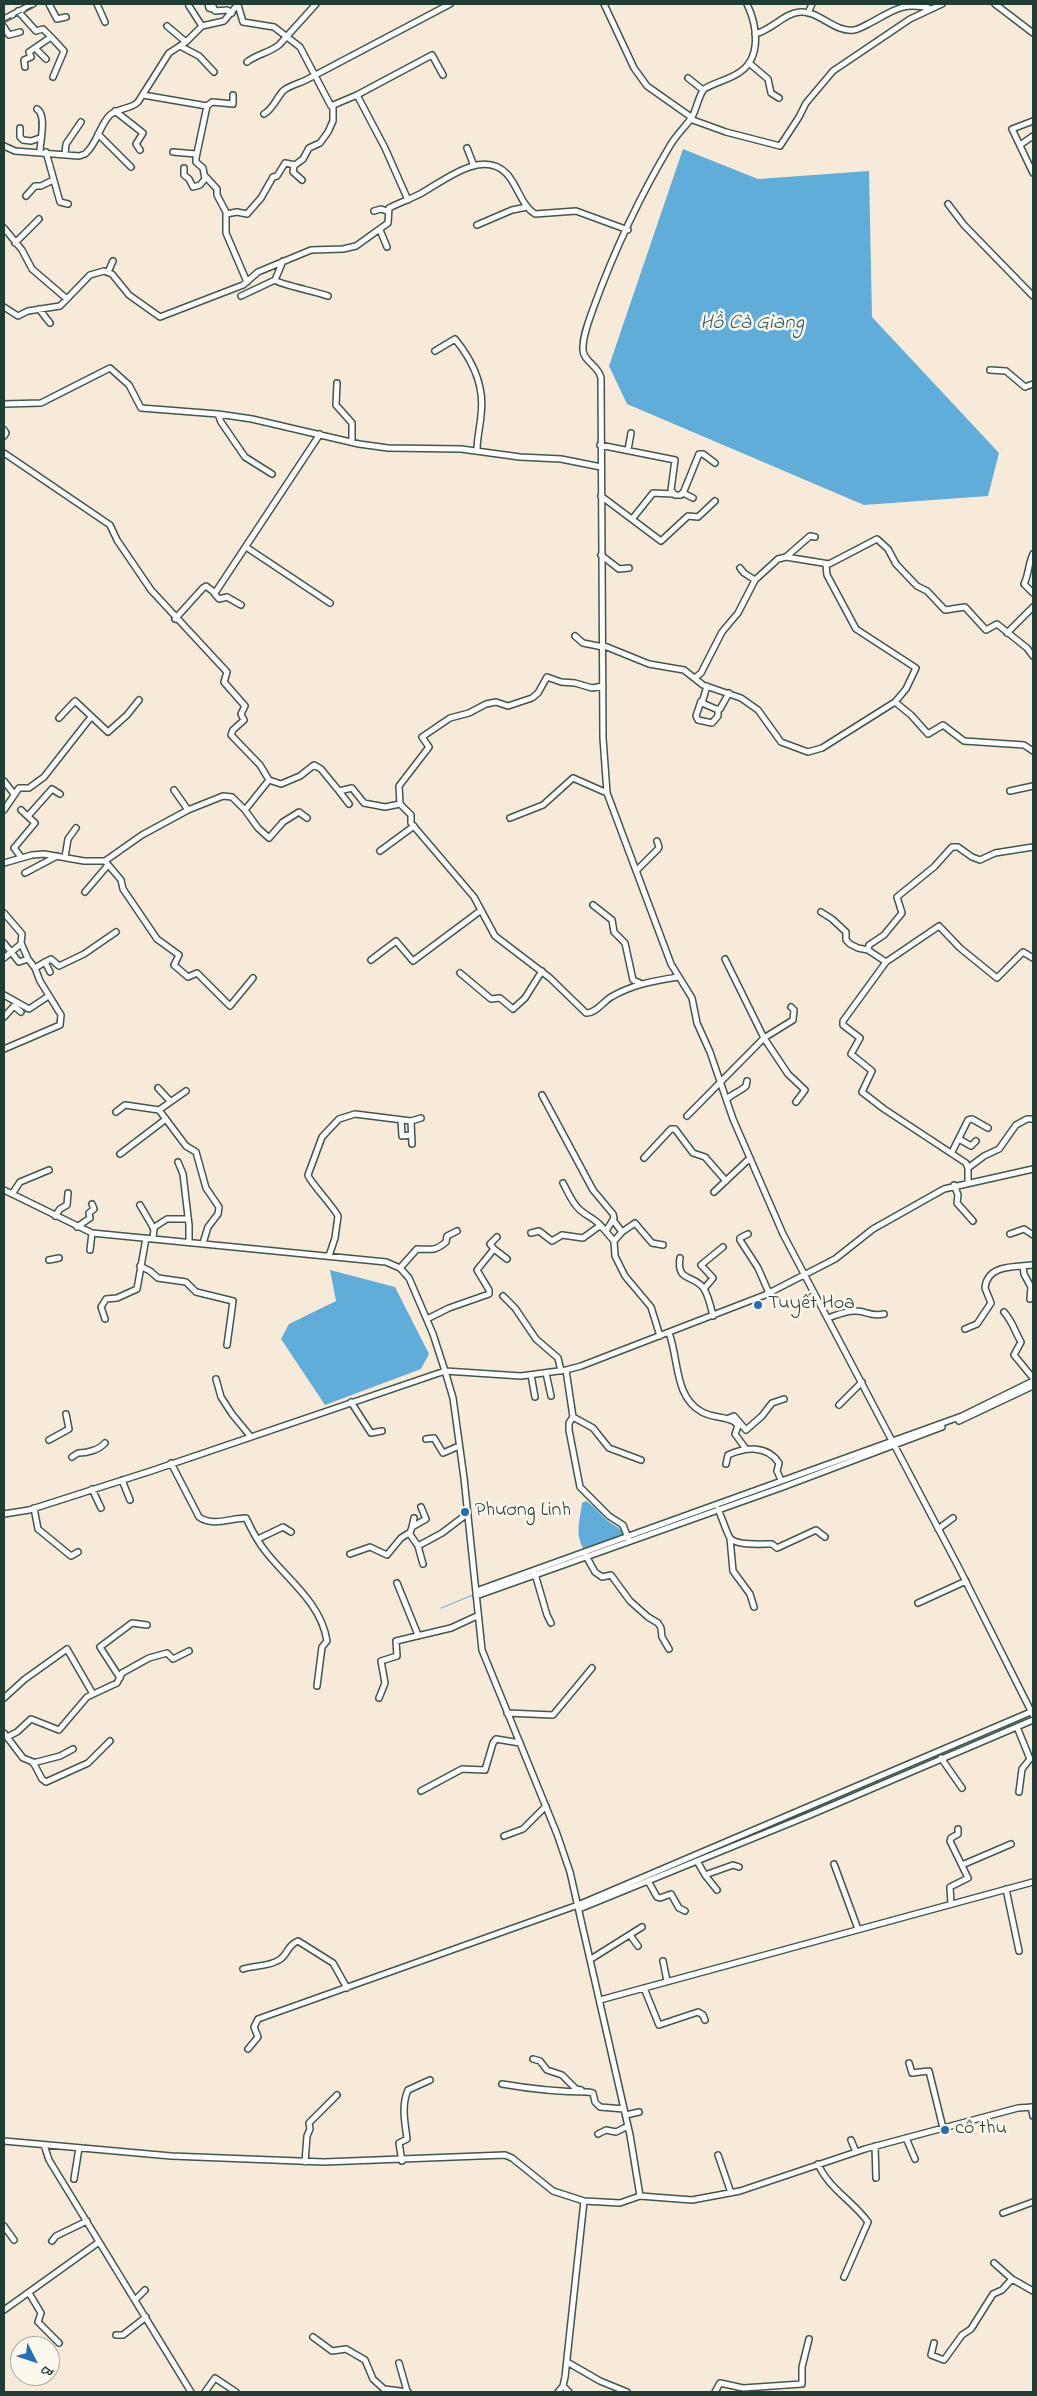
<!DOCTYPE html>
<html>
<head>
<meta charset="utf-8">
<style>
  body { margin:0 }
  #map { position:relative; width:1037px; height:2396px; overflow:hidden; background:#f8ead8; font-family:"Indie Flower",sans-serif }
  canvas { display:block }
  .frame { position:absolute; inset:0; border:5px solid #1f3d34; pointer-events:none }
  .north { position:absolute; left:10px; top:2336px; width:50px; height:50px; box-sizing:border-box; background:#fbf7ec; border:1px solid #a3ada2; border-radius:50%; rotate:131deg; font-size:14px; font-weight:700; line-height:20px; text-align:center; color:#1f3d34 }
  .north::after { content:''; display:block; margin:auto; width:18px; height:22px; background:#1f6fb2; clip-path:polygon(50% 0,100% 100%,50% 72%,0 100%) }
</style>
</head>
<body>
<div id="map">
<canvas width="1037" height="2396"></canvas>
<div class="frame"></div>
<div class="north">B</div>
</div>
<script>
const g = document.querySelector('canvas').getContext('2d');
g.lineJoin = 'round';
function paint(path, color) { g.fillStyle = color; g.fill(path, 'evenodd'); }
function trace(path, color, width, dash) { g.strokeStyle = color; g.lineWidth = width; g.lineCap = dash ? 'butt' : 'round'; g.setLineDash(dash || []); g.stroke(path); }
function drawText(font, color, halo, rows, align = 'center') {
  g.font = font + ' "Indie Flower",sans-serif'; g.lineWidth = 5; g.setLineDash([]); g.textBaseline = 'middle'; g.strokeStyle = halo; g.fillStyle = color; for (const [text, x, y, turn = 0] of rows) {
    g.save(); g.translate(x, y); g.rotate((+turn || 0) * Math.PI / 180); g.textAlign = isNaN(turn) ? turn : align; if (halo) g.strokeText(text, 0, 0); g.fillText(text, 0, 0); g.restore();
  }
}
paint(new Path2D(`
  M683 149 758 179 869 171 872 317 999 453 988 496 864 505 627 404 609 366Z
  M330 1270 395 1287 429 1354 421 1369 325 1405 281 1339 289 1324 336 1301Z
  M586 1501C595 1507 600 1514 608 1521 614 1526 619 1526 624 1534L620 1539 585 1551C574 1536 580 1520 582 1503Z`), '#61adda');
trace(new Path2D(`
  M441 1608 473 1595
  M795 1815 1030 1715
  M272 2016 576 1909`), '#61adda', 1);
const minor = new Path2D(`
  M49 4 57 19 66 17
  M97 4 105 22
  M208 4 209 8 213 9
  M212 4 215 11 227 10 232 13
  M604 4 634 68 647 86 691 117
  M747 4C757 25 762 57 740 72 729 80 715 82 704 89 698 97 697 108 692 117 686 126 677 134 671 144 641 194 613 254 593 309 589 321 582 337 583 350 583 361 599 366 601 378L603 738 607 793 671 964 692 998 697 1023 710 1052 733 1119 783 1234 958 1566 1033 1715
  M995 4 1033 33
  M238 5 243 22 274 27 300 47 331 106 357 95 385 148 408 200
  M189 6 202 26
  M18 11 36 31 43 29 51 37 29 52 31 57 24 60 25 67
  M808 13 812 4
  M4 19 33 4
  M167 26 186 42
  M4 27 9 35 20 32
  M755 34C772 30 784 13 800 12 818 10 835 33 854 30 860 29 866 25 872 22 894 10 903 2 929 8
  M51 37 64 51 53 77
  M180 46 199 56 214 72
  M35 48 46 59
  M247 62C257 54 269 53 279 45L316 4
  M749 63 768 79 771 93 779 98
  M688 78 703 90
  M143 95 207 106 196 158V162L203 168 205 179 200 185 193 187 189 179 184 175V168
  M357 95 432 55 443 75
  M207 106 212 102 233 104V95
  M37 109C47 115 40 141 40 152
  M115 111 143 133 136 144 140 150
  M264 114C273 109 276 99 283 91 290 85 298 84 306 80L450 4
  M690 119 726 132 780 146 799 117 806 103 833 71 910 19 942 4
  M1033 121 1012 129 1033 173
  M20 128V137L23 140 31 141 40 138
  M98 134 131 167
  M1020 145 1033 136
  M4 146 15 151 79 156 85 154C97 144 99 127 109 116 118 107 130 110 138 102L169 53 186 42 202 26 224 21 238 4
  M467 148 474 166
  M46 152 60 202 68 204
  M173 152 196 154
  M65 154 66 144 81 122
  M294 166 293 172 302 180
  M206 177 217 189V195L227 214
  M26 196 35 186H41L53 180
  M948 204 964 225 1033 296
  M374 211 381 209 387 211
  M477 225 512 210 527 207
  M4 228 22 250 32 269 67 299
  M380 230 387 247
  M15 243 39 219
  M108 272 113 261
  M275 280C278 284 318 292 328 296
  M247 282 226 233V214L237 212 247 214 261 198 273 177 277 176 285 163 295 165 303 159 309 148 320 143 328 132 333 121V107
  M241 296 275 280 283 261
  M4 307 18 316 28 311 60 306 90 275 104 271 112 274 129 295 160 317 243 285 258 272 311 250 343 249 356 246 388 223 389 208C399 203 410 199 420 194 444 181 482 148 507 174 518 186 521 205 535 214L576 211 628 230
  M39 309 50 323
  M435 351 455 339C473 361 485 386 481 415 480 428 477 438 477 450
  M990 370 1006 371 1025 387 1033 384
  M337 383 336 405 352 423V442
  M4 404 41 403 110 368 129 385 141 408 218 414 252 419 359 444 388 448 461 449 520 457 561 459 601 467
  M218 414 221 422 245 457 272 474
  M4 430 6 433 4 436
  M600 445 675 460 671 490 675 495H681L684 491 699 454H703L715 463
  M628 450 631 433
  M4 453 110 525 117 540 151 590 227 672 224 682 245 706 241 714 244 720 233 730 231 735 260 765 269 780
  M683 493 693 498
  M601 496 661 541 688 516 698 517 715 501
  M633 518 653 493 673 494
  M246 547 330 603
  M1033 554C1028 564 1029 574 1024 584L1033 593
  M601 555 619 569 629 568
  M786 557 810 536 815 537
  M740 568 744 573 755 580
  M214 593 219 599 227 597 241 605
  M175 619 203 588 206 586 215 593 320 434
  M1007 633 1033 607
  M575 636 583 643 603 647
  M602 645 649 664 684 670 703 685 741 698 758 710 781 742 808 752 822 748 895 702 906 689 916 668 856 629 827 575 826 565
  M696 677 701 673 722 632 738 613 755 580 778 559 786 557 829 564 877 539 888 549 896 564 917 586 927 591 945 610 965 607 986 630 997 624 1027 648 1033 656
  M603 686 592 688 575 683 561 682 547 677 538 693 532 698 508 706 496 702 486 704 469 713 450 718 422 737 429 747 399 786 400 804 411 815V823L474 897 495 936 550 978 586 1013C595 1014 603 1002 611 997 633 984 654 981 678 977
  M707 686 702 703 716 709H720L729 693
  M701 701 696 716 698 720 712 723 718 716V710
  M895 702 911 715 928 734 943 725 964 741 1024 745 1033 751
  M59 718 75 701 108 732 127 715 139 700
  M4 781 14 794
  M174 790 188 810
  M339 791 349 804
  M1010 791 1033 786
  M4 810 19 788H29L44 777 91 717
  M21 810 35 823 14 848 21 857
  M245 810 258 828 269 838 283 822 299 812 307 818
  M28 816 52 789 60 794
  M510 818 543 805 573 778 607 793
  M380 851 414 826
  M65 857 68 839 76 828
  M105 861 121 880 123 889 157 939 179 955 174 965 188 977 197 973 230 1006 253 978
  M4 863 32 855 44 854 84 861H105L142 835 188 810 223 796 232 797 245 810 269 780 281 784 300 776 314 765 321 769 339 791 352 788 364 803 385 807 400 804
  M637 870 658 849 659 847 657 841
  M25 873 57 856
  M85 892 108 865
  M593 905 612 920 614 932 625 943 633 980 642 984
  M821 912 832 919 846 932V940L850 944 858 948 868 950 886 962
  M4 913 22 934 21 943 28 959
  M4 943 19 962 28 959 35 968 45 962 50 972
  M868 950 869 945 884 935 902 913 897 897 934 867 952 847H958L972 857 980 860 995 853 1033 847
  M4 958 21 944
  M725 959 764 1038 788 1074 805 1090 796 1102
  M371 960 396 941 413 961 480 911
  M45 962 51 959 59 966 84 954 116 932
  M460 973 491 999 500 998 513 1009 525 998 542 971
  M4 995 29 1009 47 997
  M4 1017 14 1006 21 1012
  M4 1049 60 1025 61 1015 40 981 35 968
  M158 1088 170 1101
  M186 1091 159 1110 186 1146 196 1152 206 1188 219 1207 218 1214 208 1227 203 1243
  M542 1095 593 1190 613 1214 614 1218 606 1231
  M727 1099C733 1093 740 1092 746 1086L747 1081
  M116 1112 125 1105 159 1110
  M687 1116 764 1038 793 1020 794 1010 791 1007
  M401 1120 402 1136 411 1135
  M411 1121 412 1144
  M959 1139 971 1146 976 1141
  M952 1152 968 1120 972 1119 988 1128
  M120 1154 166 1119
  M644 1158 671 1129H675L693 1153 705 1157 726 1181
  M178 1162 183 1174 189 1225V1242
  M968 1168 984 1156 999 1149 1016 1125 1027 1119H1033
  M968 1182V1168L966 1163 884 1109 862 1092 872 1071 851 1054 860 1038 843 1025V1021L886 962 939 926 960 948 997 978 1023 952 1033 958
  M563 1183C568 1192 572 1203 580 1210 588 1217 596 1219 602 1227
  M954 1185 958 1195 957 1203 973 1221
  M4 1190 92 1233 386 1262 400 1268 409 1278 433 1334 445 1371 453 1398 464 1478 482 1650 557 1834 570 1872 630 2135 640 2196
  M714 1192 750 1158
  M12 1194 20 1182 49 1170
  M140 1205 154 1229 153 1238
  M55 1216 60 1209 67 1205 68 1193
  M613 1220 622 1232
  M77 1227 90 1218 89 1213 94 1209 92 1204
  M153 1228 167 1219H188
  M531 1233 539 1231 552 1241 562 1235 583 1238 598 1227H602L614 1241 615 1256 625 1276 651 1307 660 1336
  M748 1234 740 1238V1240L758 1268 769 1293
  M1010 1234 1024 1229 1033 1235
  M614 1241 622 1232 635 1223 652 1243 663 1245
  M494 1249 507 1259
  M90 1250 92 1233
  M329 1256 335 1238 338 1216C333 1206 309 1181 308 1175L322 1137 339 1119 355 1114 411 1121 421 1118
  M680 1258C676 1283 695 1274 704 1289 709 1297 711 1308 713 1316
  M49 1260 59 1258
  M140 1266 150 1271 158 1278 186 1282 196 1292 233 1301 227 1345
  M1023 1266 1024 1274 1031 1287 1030 1299
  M400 1268 417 1249C430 1249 434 1252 446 1242L447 1236 457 1231
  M704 1289 713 1278 701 1265 723 1247
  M503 1296 515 1308 536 1339 558 1358 561 1371
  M1004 1312C1013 1322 1015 1332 1021 1342L1014 1355 1033 1378
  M828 1318C837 1315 847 1310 856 1311 868 1311 869 1317 884 1314
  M105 1319 101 1307 106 1299 117 1298 137 1289 146 1238
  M427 1319 449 1308 489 1294V1290L477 1270 494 1249 490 1244 497 1237
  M965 1329 977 1324 991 1303 985 1288C987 1264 1016 1267 1033 1265
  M669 1333C679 1359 674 1397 702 1412 712 1418 725 1416 735 1422L738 1426 735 1434 746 1449
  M566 1370 573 1417 593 1428 609 1448 641 1460
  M546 1373 551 1396
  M531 1375 535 1397
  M216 1379 221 1397 232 1414 251 1437
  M351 1402 371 1433 382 1431
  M839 1405 862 1382
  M573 1417 569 1423V1430L580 1487 609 1516 623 1525 628 1538
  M729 1418 734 1416 746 1430 762 1416 772 1403 784 1399
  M959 1421 1033 1386
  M426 1439 434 1438 443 1453 459 1446
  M49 1440 69 1429 66 1414
  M72 1457 78 1453C87 1453 99 1450 105 1443
  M171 1463 199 1517C213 1527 231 1518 246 1518 252 1531 257 1541 266 1552 288 1580 321 1603 327 1641L322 1647 317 1686
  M726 1464 728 1455C746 1447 767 1445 779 1463L777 1471 781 1480
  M122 1480 130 1500
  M92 1489 101 1508
  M34 1508 38 1529 71 1556 78 1552
  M718 1509C721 1515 727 1534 730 1538 736 1546 763 1544 772 1544L777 1548 816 1530 825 1537
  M4 1514 29 1510 151 1471 445 1371 521 1376 566 1370 581 1366 765 1295 835 1259 873 1229 944 1189 1033 1169
  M412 1527 414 1518
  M938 1529 953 1518
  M410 1533 412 1527 426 1519 421 1507
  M730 1538 733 1571 750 1594 754 1607
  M258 1539 283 1527 291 1532
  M418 1546 442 1533 467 1514
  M350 1554 370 1547 387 1555 401 1538 409 1533 418 1546 423 1564
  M586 1556 595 1572 602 1577 611 1575 630 1601 648 1617 658 1623 661 1628 662 1637 669 1649
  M535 1574 547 1615 551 1623
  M397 1583 418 1635
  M476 1591 962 1416 1033 1381
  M476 1596 783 1487 942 1427
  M918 1603 966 1581
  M120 1678 100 1647 132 1623 147 1625
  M4 1698 25 1679 67 1649 93 1694
  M379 1698 385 1683 381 1661 397 1656 396 1641 451 1628 477 1616
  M507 1713 553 1715 592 1668
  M1017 1727 1030 1759 1022 1769 1019 1792
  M4 1733 23 1758 33 1762 42 1779 46 1782 88 1763 110 1741
  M7 1737 17 1732 31 1719 59 1730 87 1697 117 1683 122 1673 149 1658 167 1653 173 1659 189 1651
  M941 1758 962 1788
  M33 1763 60 1756 73 1749
  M421 1791 462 1769 485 1770 493 1743 496 1739 520 1743
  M504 1836 523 1829 546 1806
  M697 1861 705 1875 733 1865 739 1867
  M834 1864 858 1929
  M962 1865 1011 1844
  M705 1875 717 1890
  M648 1881 657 1897 660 1898 671 1894 679 1908 685 1911
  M1006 1889 1019 1951
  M951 1904 950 1887 968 1878 950 1841 951 1838 958 1834V1829
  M579 1909 810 1815 1033 1720
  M630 1935 638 1946
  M591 1959 642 1927
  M663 1961 667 1981
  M243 1969C255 1965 268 1967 279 1960 288 1955 287 1945 298 1941L333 1963 347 1988
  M644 1988 659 2025 698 2012 703 2015 705 2020
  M600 2000 1033 1882
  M248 2049 258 2037 254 2027 258 2019 578 1905 1033 1711
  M533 2059 540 2061 547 2070 562 2075 576 2089 581 2090
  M909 2063 912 2073 929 2071 943 2128
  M502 2084C531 2089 559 2092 588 2092L593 2093 595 2102 600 2107 624 2109
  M1031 2107 1033 2116
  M626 2115 639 2112
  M598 2134 606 2130 616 2132 628 2126
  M906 2138 915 2159
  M851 2140 856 2152
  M4 2141 171 2156 324 2162 505 2155 512 2158 553 2191 584 2201 620 2203 640 2196 692 2200 740 2191 865 2149 1018 2108 1033 2107
  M44 2145 49 2160 191 2392
  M875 2146 876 2178
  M718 2155 731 2193
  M402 2161 399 2143 407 2139C405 2122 401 2106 408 2090L430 2080
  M305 2162 307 2136 310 2129 309 2123 337 2095
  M818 2164C829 2189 853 2201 868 2222L844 2277
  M74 2179 79 2148
  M1003 2213 1033 2202
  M4 2226 14 2240
  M52 2241 56 2236 87 2221
  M994 2263 1012 2279
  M29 2293 41 2313 38 2322 59 2343
  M135 2300 145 2290
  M4 2310 99 2242
  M116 2335H123L146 2317
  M313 2337 332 2351 346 2349 365 2360 373 2379 384 2389 408 2392
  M934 2343 931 2355 944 2360 962 2335 971 2329 993 2294 1002 2290 1012 2279 1033 2291
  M567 2362 600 2381 627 2392
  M399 2363 407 2391
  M563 2386 569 2392
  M205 2392 215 2378 236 2392
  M558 2392 563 2386 565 2377 584 2201
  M715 2392 720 2383 743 2388 802 2384V2367L809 2339`);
trace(minor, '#40574d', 8);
trace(minor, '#fff', 5);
trace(new Path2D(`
  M4 21 38 4`), '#1f3d34', 1, [8, 4]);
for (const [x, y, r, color] of [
  [758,1305,5,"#1f6fb2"],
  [465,1512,5,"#1f6fb2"],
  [945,2130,5,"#1f6fb2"]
]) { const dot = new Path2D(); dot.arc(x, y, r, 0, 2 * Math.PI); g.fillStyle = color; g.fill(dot); trace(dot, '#fbf7ec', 2); }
drawText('20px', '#1f3d34', '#fbf7ec', [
  ["Tuyết Hoa",768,1305],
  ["Phương Linh",475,1512],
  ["cô thu",955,2130]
], 'left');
drawText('italic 21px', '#335f66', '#fbf7ec', [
  ["Hồ Cà Giang",752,325]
]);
</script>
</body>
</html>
